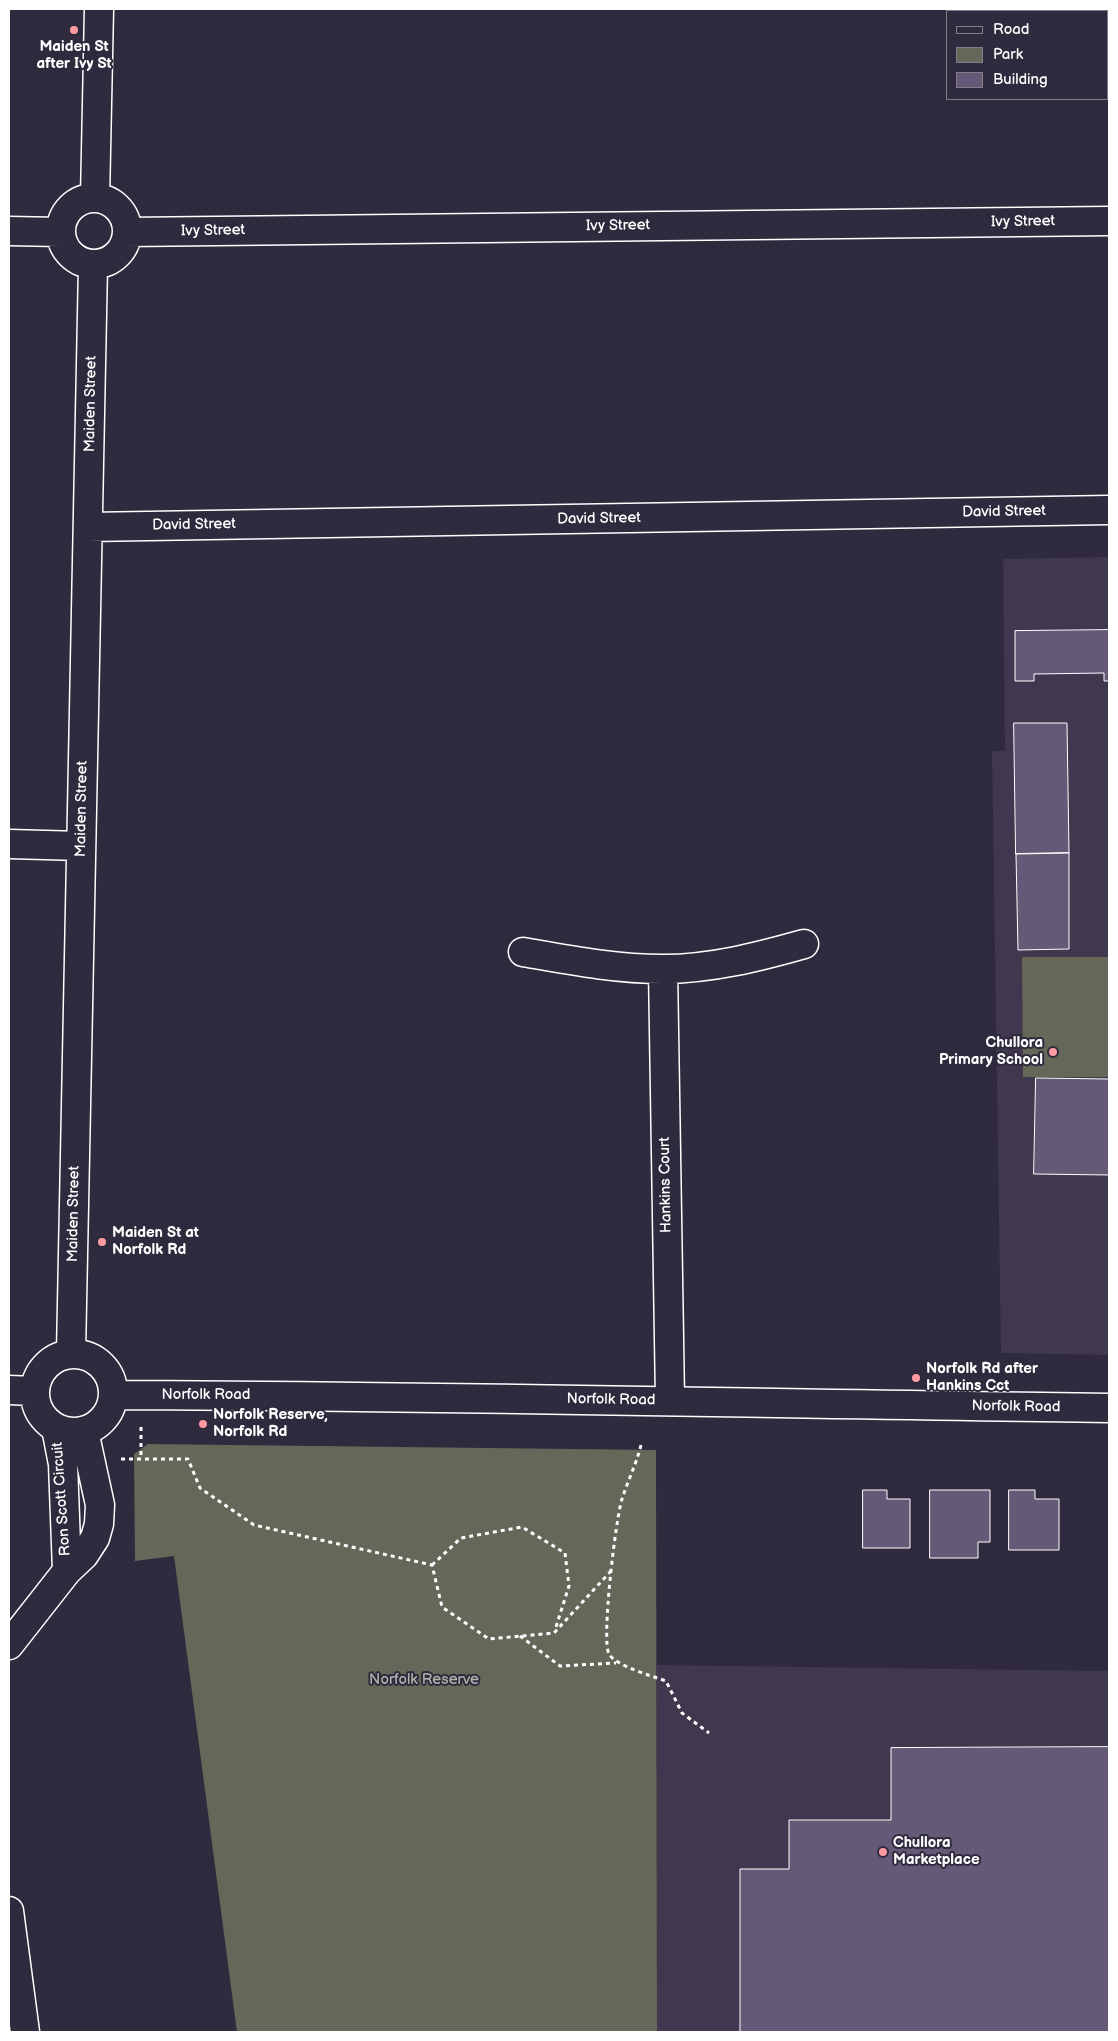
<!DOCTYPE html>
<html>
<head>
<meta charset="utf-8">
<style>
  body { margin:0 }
  #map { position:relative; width:1118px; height:2041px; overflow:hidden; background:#2f2a3d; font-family:"Balsamiq Sans",sans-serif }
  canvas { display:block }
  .frame { position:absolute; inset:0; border:10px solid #fff; pointer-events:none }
  .legend { position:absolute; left:946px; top:10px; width:162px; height:90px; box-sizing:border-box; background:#2f2a3d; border:1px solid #827f8b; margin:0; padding:6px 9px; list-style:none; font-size:15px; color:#fff }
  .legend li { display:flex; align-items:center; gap:10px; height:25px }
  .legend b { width:25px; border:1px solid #827f8b }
</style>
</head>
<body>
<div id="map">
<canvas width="1118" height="2041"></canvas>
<div class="frame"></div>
<ul class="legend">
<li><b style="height:6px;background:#2f2a3d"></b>Road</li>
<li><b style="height:14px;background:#656758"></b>Park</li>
<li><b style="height:14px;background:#645a77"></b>Building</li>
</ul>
</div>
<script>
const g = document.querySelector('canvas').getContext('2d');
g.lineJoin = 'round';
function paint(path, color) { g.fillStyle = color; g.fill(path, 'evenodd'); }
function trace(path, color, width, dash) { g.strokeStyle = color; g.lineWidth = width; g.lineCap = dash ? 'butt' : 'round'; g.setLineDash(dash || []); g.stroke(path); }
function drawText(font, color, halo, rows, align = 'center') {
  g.font = font + ' "Balsamiq Sans",sans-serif'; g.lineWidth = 4; g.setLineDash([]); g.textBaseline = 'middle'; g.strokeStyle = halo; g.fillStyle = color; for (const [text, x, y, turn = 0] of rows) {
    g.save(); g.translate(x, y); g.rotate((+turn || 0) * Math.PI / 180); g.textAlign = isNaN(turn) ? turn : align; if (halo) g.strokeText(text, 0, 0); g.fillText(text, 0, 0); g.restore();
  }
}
paint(new Path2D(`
  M1109 557V1355L1001 1353 992 751H1005L1003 559Z
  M657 1665 1109 1671V2032H657Z`), '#3f384e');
paint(new Path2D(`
  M1022 957H1109V1077H1023Z
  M148 1444 656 1450 657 2032H237L174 1556 135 1561 134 1454Z`), '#656758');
const building = new Path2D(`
  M1109 630V681H1104V673L1034 674V681H1015V631Z
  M1014 723H1067L1069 853 1016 854Z
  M1069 853V949L1018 950 1016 854Z
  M1036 1078 1109 1079V1175L1034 1174Z
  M863 1490H887V1499H910V1548H863Z
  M930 1490H990V1542H978V1558H930Z
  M1009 1490H1035V1499H1059V1550H1009Z
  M1109 1747V2032H740V1869H789V1820H891V1748Z`);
paint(building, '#645a77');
trace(building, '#fff', 1);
const street = new Path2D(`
  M61 231a33 33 0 1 1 66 0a33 33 0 1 1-66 0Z
  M95 198 99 9
  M9 231 60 232
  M127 232 1109 221
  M88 527 1109 510
  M9 844 81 846
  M523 952C569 960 616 969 663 969 711 969 758 957 804 944
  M663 969 670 1400
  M71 1353 93 265
  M56 1428 63 1464 67 1571
  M9 1645 67 1571 84 1555 95 1538 99 1524 100 1505 84 1431
  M9 1911 25 2032`);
const secondary = new Path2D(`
  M35 1393a39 39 0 1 1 78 0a39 39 0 1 1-78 0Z
  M9 1390 34 1391
  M113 1395C445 1396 777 1404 1109 1408`);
trace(street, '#fff', 31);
trace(secondary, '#fff', 31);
trace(new Path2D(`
  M141 1427V1459
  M641 1445C636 1465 628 1480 622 1499 616 1517 601 1640 609 1654 616 1666 652 1676 666 1681L682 1713 709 1733
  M121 1459H188L200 1488 254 1525 432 1565 442 1607 489 1639 554 1633 611 1571
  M432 1565 461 1538 522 1527 565 1553 569 1586 555 1630
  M520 1636 560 1666 616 1663`), '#fff', 3, [4, 4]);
trace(street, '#2f2a3d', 28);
trace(secondary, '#2f2a3d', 28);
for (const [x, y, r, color] of [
  [74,30,5,"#ff9aa2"],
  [1053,1052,5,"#ff9aa2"],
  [102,1242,5,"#ff9aa2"],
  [916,1378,5,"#ff9aa2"],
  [203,1424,5,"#ff9aa2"],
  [883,1852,5,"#ff9aa2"]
]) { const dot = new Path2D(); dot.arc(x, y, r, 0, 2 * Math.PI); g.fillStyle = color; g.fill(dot); trace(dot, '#2f2a3d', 2); }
drawText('bold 15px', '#fff', '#2f2a3d', [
  ["Maiden St",74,47,"center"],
  ["after Ivy St",74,64,"center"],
  ["Chullora",1043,1043,"right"],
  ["Primary School",1043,1060,"right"],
  ["Maiden St at",112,1233],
  ["Norfolk Rd",112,1250],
  ["Norfolk Rd after",926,1369],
  ["Hankins Cct",926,1386],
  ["Norfolk Reserve,",213,1415],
  ["Norfolk Rd",213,1432],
  ["Chullora",893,1843],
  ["Marketplace",893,1860]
], 'left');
drawText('15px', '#fff', '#2f2a3d', [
  ["Ivy Street",1023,222,-1],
  ["Ivy Street",618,226,-1],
  ["Ivy Street",213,231,-1],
  ["Maiden Street",91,404,-89],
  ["David Street",1004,512,-1],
  ["David Street",599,519,-1],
  ["David Street",194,525,-1],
  ["Maiden Street",82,809,-89],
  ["Hankins Court",666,1185,-91],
  ["Maiden Street",74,1214,-89],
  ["Norfolk Road",206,1395],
  ["Norfolk Road",611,1400,1],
  ["Norfolk Road",1016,1407,1],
  ["Ron Scott Circuit",62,1499,-94]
]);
drawText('15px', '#b2b3ac', '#2f2a3d', [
  ["Norfolk Reserve",424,1680]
]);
</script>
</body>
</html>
